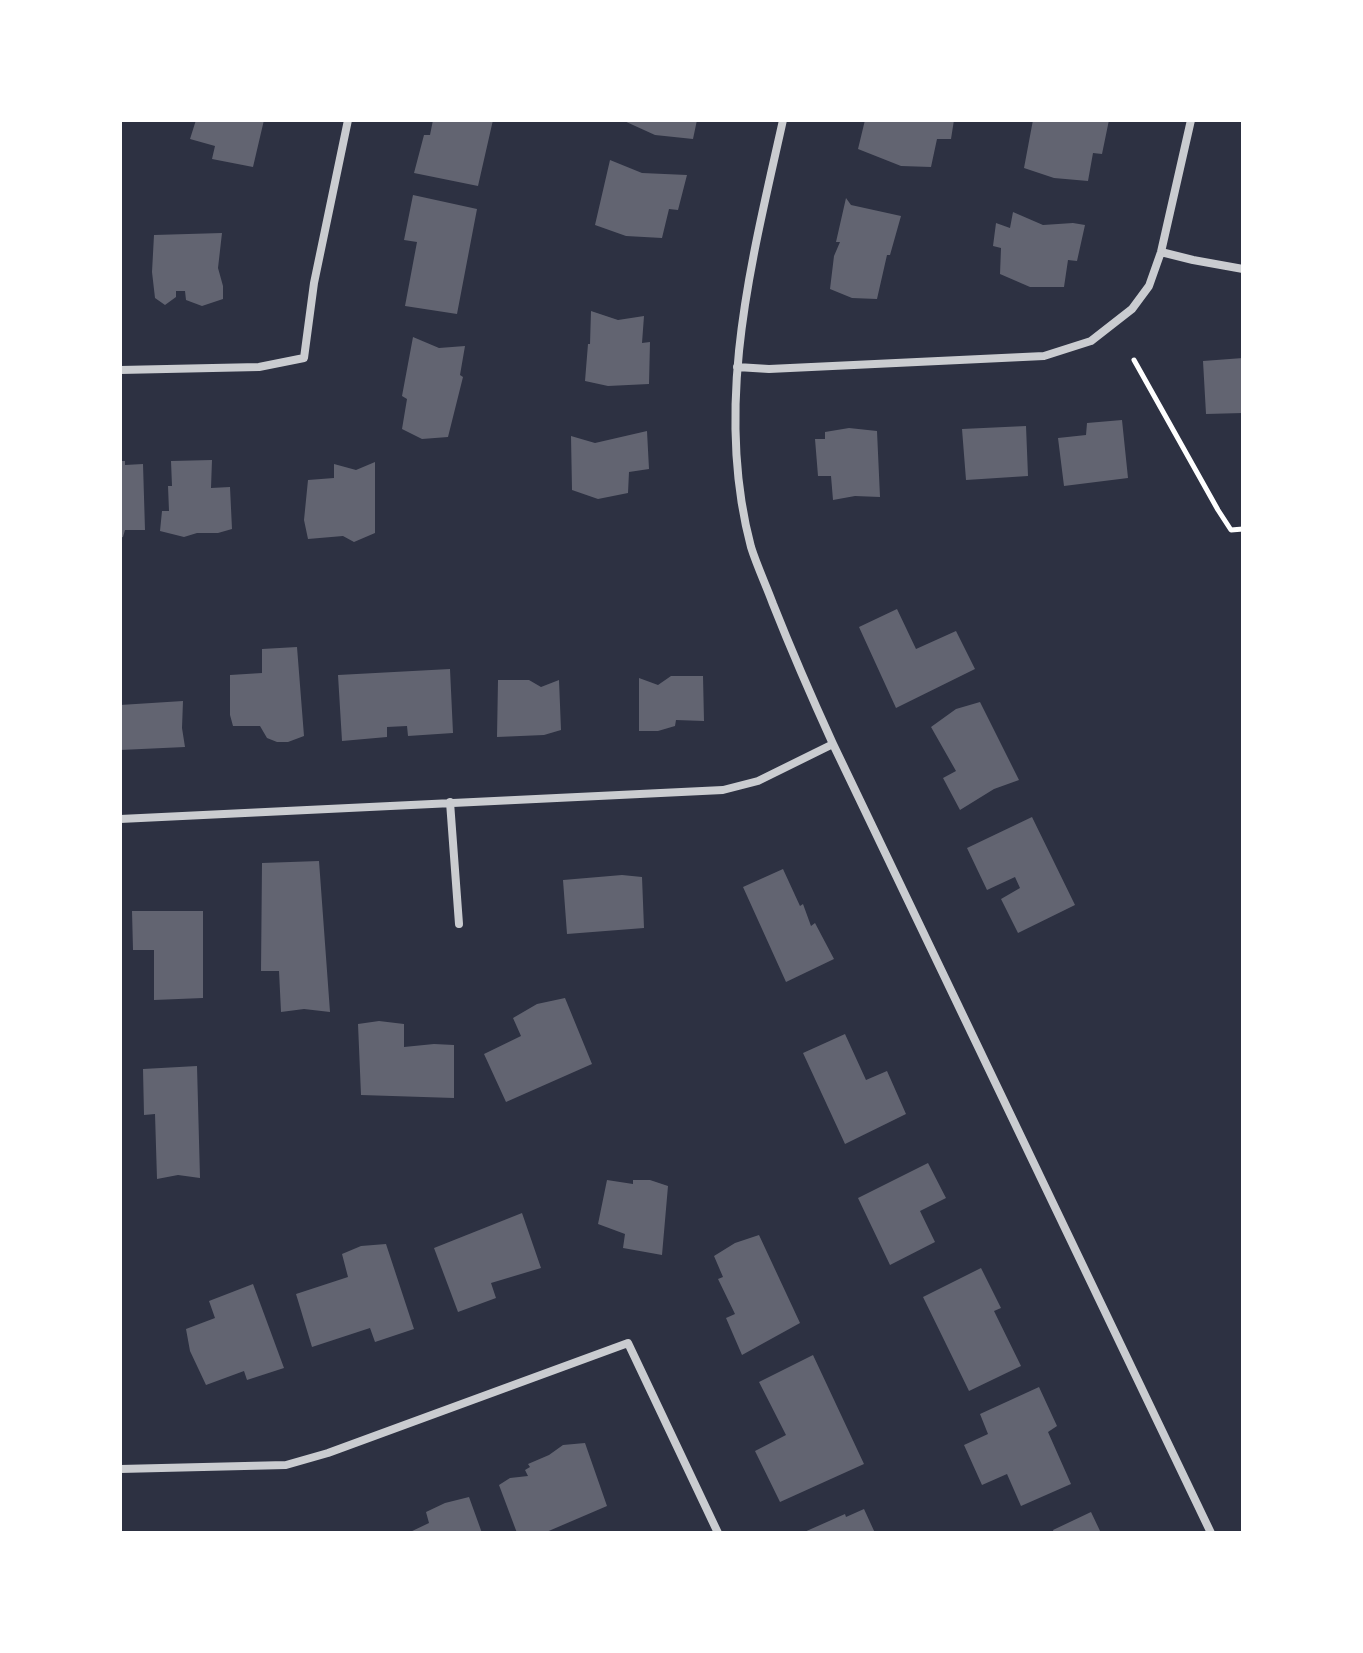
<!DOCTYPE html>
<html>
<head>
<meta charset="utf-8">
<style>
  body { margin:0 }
  #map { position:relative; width:1363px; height:1653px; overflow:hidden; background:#2d3142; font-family:"Exo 2",sans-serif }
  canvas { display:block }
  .frame { position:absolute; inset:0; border:122px solid #fff; pointer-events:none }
</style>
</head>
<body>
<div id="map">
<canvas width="1363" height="1653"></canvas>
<div class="frame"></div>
</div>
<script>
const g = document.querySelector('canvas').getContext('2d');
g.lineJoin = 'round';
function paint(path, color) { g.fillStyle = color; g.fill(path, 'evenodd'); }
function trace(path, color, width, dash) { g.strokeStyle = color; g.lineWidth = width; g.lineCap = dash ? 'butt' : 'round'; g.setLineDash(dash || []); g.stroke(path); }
paint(new Path2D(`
  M196 120H264L253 167 212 159 215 146 190 139Z
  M433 120H493L478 186 414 173 424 135H430Z
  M622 120H697L693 139 655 135Z
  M865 120H954L951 139H937L931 167 901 166 858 149Z
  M1033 120H1109L1102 154 1093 153 1088 181 1054 178 1024 168Z
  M610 160 642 173 687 175 678 210 669 209 662 238 626 236 595 225Z
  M413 195 477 209 457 314 405 306 417 242 404 240Z
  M846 198 851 205 901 216 890 255H887L877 299 852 298 830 289 834 256 840 242H836Z
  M1013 212 1043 225 1073 223 1085 225 1077 261 1068 260 1064 287H1030L1000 274 1001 248 993 246 996 223 1010 228Z
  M222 233 218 268 223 286V299L202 306 186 300 185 291H176V297L165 305 155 298 152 272 154 235Z
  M591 311 618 320 644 316 642 343 650 342 649 384 608 386 585 381 588 344H590Z
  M413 337 439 348 465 346 460 375 463 377 448 437 422 439 402 429 407 399 402 396Z
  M1243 358V413L1206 414 1203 361Z
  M1122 420 1128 478 1064 486 1058 438 1086 435 1087 423Z
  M1026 426 1028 476 966 480 962 429Z
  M849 428 877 431 880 497 855 496 833 500 831 476H818L815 439H825V432Z
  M647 431 649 469 629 472 628 493 598 499 572 490 571 436 595 443Z
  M212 460 211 488 230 487 232 529 218 533H197L184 537 160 531 162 511H169L168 486H172L171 461Z
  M120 461H125V465L143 464 145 530H125L123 537 120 538Z
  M375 462V533L354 542 343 536 308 539 304 520 308 480 334 478V464L356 470Z
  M897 609 916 649 956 631 975 669 896 708 859 627Z
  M297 647 304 736 288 742H277L267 738 260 726H233L230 715V675L262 673V649Z
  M450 669 453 733 408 736 407 726 387 727V737L342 741 338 675Z
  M671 676H703L704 721 676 720 675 726 658 731H639V678L658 685Z
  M498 680H529L541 687 559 680 561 730 544 735 497 737Z
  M183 701 182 728 185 747 120 750V705Z
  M980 702 1019 780 994 789 960 810 943 778 956 771 931 727 956 709Z
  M1032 817 1075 905 1018 933 1001 899 1020 888 1015 877 987 890 967 848Z
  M319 861 330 1012 304 1009 281 1012 279 971H261L262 863Z
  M783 869 800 906 803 904 811 926 815 923 834 959 786 982 743 887Z
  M622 875 642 877 644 928 567 934 563 880Z
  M132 911H203V998L154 1000V950H133Z
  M565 998 592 1064 506 1102 484 1054 521 1036 513 1018 537 1004Z
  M379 1021 404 1024V1047L434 1044 454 1045V1098L361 1095 358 1024Z
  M845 1034 866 1080 887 1071 906 1114 845 1144 803 1053Z
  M197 1066 200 1178 178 1175 157 1179 155 1114 144 1115 143 1069Z
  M928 1163 946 1198 920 1211 935 1242 890 1265 858 1198Z
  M607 1180 633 1184V1180H650L668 1186 662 1255 623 1248 625 1234 598 1224Z
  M522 1213 541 1268 491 1283 496 1298 458 1312 434 1248Z
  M759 1235 800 1323 742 1355 726 1318 735 1314 718 1279 723 1277 714 1256 735 1243Z
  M386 1244 414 1329 375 1342 370 1328 312 1347 296 1294 348 1277 342 1254 361 1246Z
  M981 1268 1001 1308 994 1311 1021 1366 969 1391 923 1297Z
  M253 1284 284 1368 247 1380 244 1371 206 1385 190 1351 186 1329 215 1318 209 1301Z
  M813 1355 864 1464 780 1502 755 1451 786 1435 759 1382Z
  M1039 1387 1057 1426 1048 1432 1071 1484 1021 1506 1007 1474 982 1485 964 1445 988 1434 980 1414Z
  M585 1443 607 1506 544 1533H517L499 1485 510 1478 528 1476 525 1470 530 1467 528 1464 549 1455 563 1445Z
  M469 1497 482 1533H408L429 1523 426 1512 445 1503Z
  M864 1509 875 1533H802L845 1514 846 1517Z
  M1091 1512 1101 1533H1054L1053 1530Z`), '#626471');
trace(new Path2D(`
  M1134 360 1218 510 1231 530 1243 529`), '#fff', 5);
trace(new Path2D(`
  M783 120C752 260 713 404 751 547 757 566 766 585 773 604 792 652 812 698 833 744L1211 1533
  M1161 252 1193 260 1243 269
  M737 367 769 369 1044 356 1091 341 1132 309 1149 286 1161 252 1191 120
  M120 370 259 367 304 358 314 283 348 120
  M450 802 459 924
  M120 819 723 790 758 781 833 744
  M120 1469 286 1465 328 1453 628 1343 718 1533`), '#caccd0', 8);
</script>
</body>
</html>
